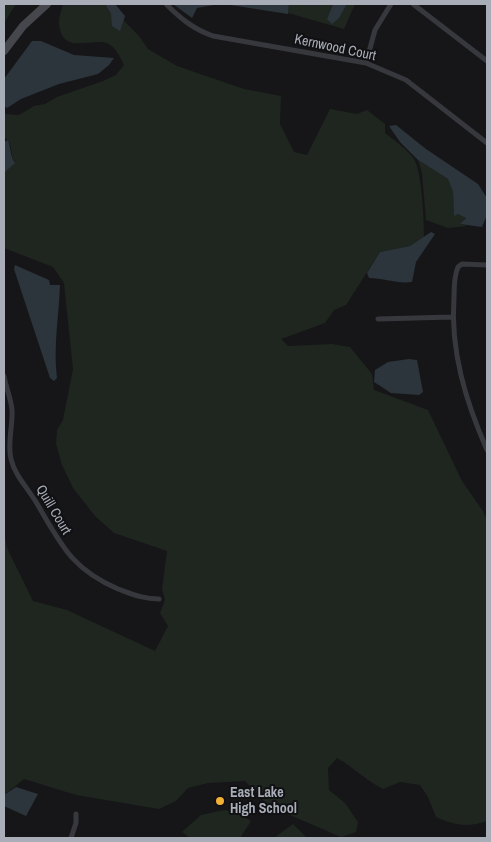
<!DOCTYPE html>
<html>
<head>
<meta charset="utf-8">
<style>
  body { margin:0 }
  #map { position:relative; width:491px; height:842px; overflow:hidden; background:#161618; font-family:"Archivo Narrow",sans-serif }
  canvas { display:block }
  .frame { position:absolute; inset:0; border:5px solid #a8adb8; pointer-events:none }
</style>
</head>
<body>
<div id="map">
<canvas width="491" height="842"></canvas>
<div class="frame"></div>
</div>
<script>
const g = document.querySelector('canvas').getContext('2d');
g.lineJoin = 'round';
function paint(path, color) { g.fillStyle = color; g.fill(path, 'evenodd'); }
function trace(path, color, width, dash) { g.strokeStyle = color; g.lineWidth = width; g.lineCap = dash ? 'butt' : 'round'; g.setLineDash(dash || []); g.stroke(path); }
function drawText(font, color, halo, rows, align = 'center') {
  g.font = font + ' "Archivo Narrow",sans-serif'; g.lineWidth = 4; g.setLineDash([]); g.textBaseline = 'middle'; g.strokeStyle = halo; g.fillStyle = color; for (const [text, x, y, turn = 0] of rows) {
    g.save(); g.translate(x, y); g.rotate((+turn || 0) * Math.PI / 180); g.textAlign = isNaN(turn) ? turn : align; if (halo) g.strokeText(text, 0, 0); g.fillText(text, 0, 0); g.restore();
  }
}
paint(new Path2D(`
  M4 4H16L4 23Z
  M63 4H105L120 30 123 20 139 36 148 49 177 66 244 89 281 96 280 124 294 152 307 155 330 109 357 114 367 110 385 124V133C393 139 409 151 414 159 422 171 424 221 424 237L410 246 380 252 346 305 334 310 325 323 281 339 288 346 332 344 350 347 372 374 374 390 428 410 462 481 483 511 487 521V821C467 828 454 825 436 817L428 797 420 785 400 782 383 789C367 781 353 767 337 758L328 768 329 790 345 803 358 822 356 832 341 837 269 806 245 781 208 783 188 788 176 801 159 809 76 795 24 779 4 795V531L7 548 33 601 67 610 155 651 168 626 160 613 165 600 162 589 167 551 114 533 95 516 73 488 62 465 56 444 57 430 63 420 73 369 64 283 53 267 4 248V173L15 162C9 154 14 143 4 137V114L19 115 34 106 45 104 57 97 103 81 116 75 124 65C120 56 113 41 100 42 83 42 60 51 59 22 59 15 62 9 63 4Z
  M289 4H333L327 19 339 18 347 4H355L344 29 288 13Z
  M418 160 448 179 453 192 454 215 458 214 466 218 460 224 468 226 448 228 426 220 422 173Z
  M224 810 237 813 251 821 240 838H190L182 832 201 815Z
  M293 824 307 838H274Z`), '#1e261f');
paint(new Path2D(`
  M105 4H115L125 16 120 31 112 26 111 14Z
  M173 4H172H219L197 8 192 18Z
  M224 4H289L288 14Z
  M333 4H347L339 18 332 24 327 19Z
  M32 41H41L74 55 114 58 109 65 98 74 59 84 21 99 7 108 4 106V79Z
  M396 125 426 149 478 184 487 198V215L482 227 460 224 466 218 458 214 454 216 453 192 448 179 418 160 400 142 389 126Z
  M8 140C11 148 10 156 15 163L4 173V142Z
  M431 232 435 234 416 262 412 282C397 284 384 278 369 278L367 273 380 252 410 246Z
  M15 265 49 280 50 285H60C59 316 53 347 57 378L54 381 50 378 14 269Z
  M409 359 417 360 423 392 419 395 391 393 374 382 375 370 388 362Z
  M16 787 38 794 26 816 4 806V795Z`), '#2c353c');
trace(new Path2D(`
  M166 4C180 18 193 29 213 36L366 63 406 80 487 143
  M413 4 487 61
  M366 63 375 30 391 4
  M487 265 462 264 458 267C454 276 454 287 454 297 450 351 466 402 487 450
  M378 319 452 317
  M4 376C6 388 11 398 12 410 13 427 7 442 11 459 15 476 27 487 36 502 61 544 71 569 118 589 132 594 143 599 159 599
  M71 838 76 823V814`), '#37383d', 5);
trace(new Path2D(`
  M4 51 23 26 47 4`), '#45474d', 8);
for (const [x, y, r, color] of [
  [220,801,5,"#f2b134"]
]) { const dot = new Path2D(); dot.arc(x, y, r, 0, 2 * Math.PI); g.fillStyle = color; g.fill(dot); trace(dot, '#111113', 2); }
drawText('14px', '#a8adb8', '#111113', [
  ["Kernwood Court",335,48,12],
  ["Quill Court",53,510,59]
]);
drawText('bold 14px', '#a8adb8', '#111113', [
  ["East Lake",230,793],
  ["High School",230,809]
], 'left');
</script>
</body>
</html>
